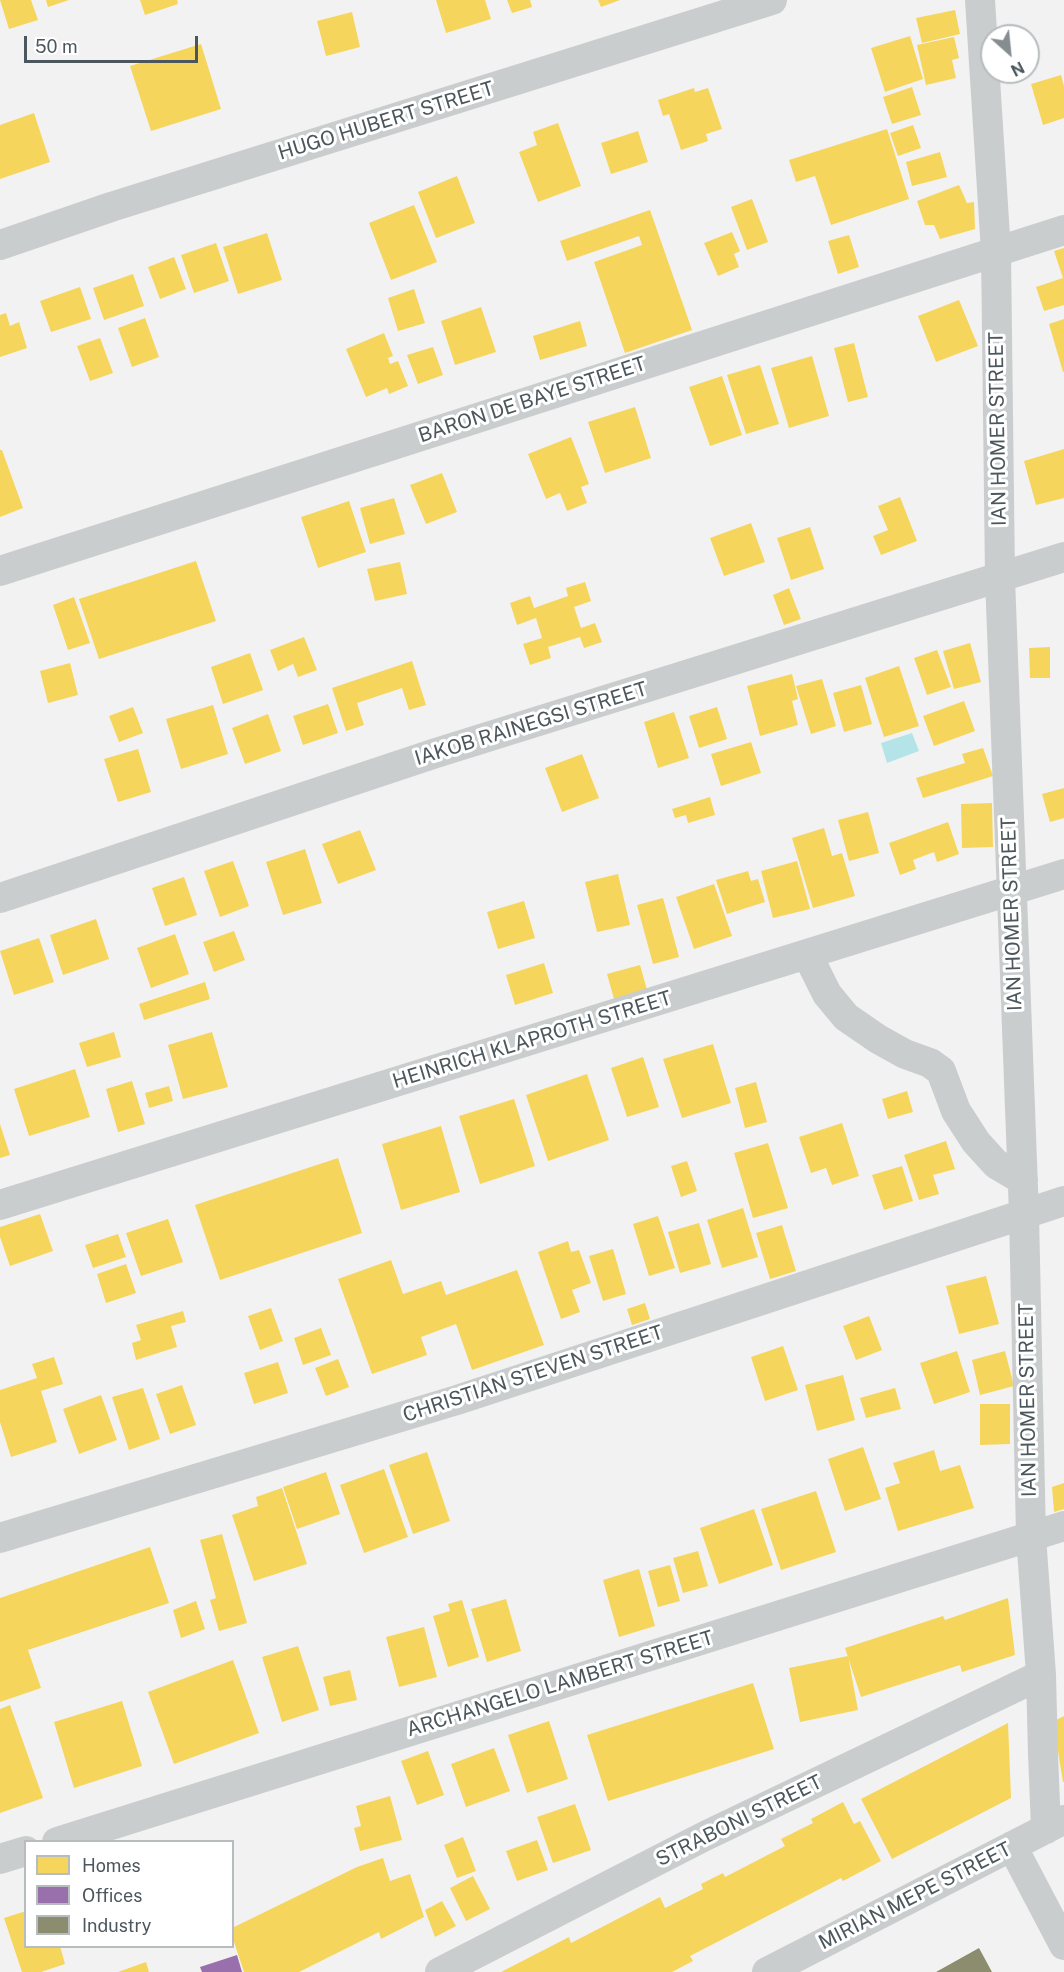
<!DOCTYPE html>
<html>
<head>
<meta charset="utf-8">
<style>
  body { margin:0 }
  #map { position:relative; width:1064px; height:1972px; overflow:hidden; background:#f3f2f2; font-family:"Public Sans",sans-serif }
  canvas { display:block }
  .legend { position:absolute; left:24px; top:1840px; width:210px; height:108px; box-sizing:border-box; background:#fff; border:2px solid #b7bcbe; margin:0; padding:8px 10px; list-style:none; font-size:18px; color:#4b575d }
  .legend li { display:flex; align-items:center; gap:12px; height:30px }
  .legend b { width:30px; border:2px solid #b7bcbe }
  .north { position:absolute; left:980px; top:24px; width:60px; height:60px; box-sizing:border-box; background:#fff; border:2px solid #b7bcbe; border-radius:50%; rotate:153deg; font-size:16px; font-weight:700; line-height:24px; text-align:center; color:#4b575d }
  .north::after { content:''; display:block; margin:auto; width:21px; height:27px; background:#868d91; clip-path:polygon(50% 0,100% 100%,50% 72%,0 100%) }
  .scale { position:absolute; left:24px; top:36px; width:174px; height:27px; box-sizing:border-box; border:3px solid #4b575d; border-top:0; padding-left:8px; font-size:18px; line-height:21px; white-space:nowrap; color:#4b575d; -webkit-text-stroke:4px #fff; paint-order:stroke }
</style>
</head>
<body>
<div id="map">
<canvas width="1064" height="1972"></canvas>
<ul class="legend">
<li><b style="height:16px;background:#f6d55c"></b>Homes</li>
<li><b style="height:16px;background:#9970ab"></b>Offices</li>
<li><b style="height:16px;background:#8c8c6e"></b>Industry</li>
</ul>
<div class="north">N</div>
<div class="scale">50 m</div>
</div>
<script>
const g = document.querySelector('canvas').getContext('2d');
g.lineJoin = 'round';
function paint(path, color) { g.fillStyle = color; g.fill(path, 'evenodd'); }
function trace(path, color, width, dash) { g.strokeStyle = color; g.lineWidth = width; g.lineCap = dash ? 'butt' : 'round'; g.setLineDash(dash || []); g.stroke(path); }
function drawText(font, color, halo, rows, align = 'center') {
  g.font = font + ' "Public Sans",sans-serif'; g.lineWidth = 6; g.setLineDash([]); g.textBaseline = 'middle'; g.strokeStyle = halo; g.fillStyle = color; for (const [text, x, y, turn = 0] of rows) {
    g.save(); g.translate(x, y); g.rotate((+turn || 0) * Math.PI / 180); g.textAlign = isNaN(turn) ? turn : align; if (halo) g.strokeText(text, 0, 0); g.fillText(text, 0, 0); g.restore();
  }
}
paint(new Path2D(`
  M912 733 919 751 887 763 881 743Z`), '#b4e4e7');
paint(new Path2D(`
  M0 0H31L38 20 9 29Z
  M46 0H69L48 7Z
  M140 0H177L178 4 145 15Z
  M436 0H485L491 19 446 33Z
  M507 0H530L532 7 512 13Z
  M598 0H620L601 7Z
  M955 10 960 34 922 43 916 18Z
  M352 12 360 47 326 56 317 21Z
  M910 36 923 79 885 92 871 48Z
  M954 37 959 58 952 60 956 78 926 85 917 45Z
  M201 44 221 109 151 131 130 66Z
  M1061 75 1064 86V118L1043 125 1031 84Z
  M912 87 921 115 892 124 883 97Z
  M694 88 695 92 708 88 722 129 706 134 708 141 681 150 669 114 663 116 658 100Z
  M34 113 50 162 0 179V125Z
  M558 123 581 186 538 202 519 152 537 145 533 132Z
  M913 125 921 148 898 156 890 133Z
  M887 129 909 199 831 225 815 176 796 182 789 160Z
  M638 131 648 162 611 174 601 143Z
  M940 152 947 177 912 186 906 162Z
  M457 176 475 223 436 238 418 192Z
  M959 185 967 203 974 202 975 229 940 239 934 225H925L917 201Z
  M752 199 768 242 747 250 731 207Z
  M414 205 437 262 391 280 369 223Z
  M650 210 692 330 625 353 594 262 642 245 639 236 567 261 560 241Z
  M732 232 740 251 734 254 739 267 718 276 704 243Z
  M267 233 282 280 238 294 223 247Z
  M849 235 859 267 838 274 828 241Z
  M216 243 229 281 194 293 181 255Z
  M1064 248V305L1044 311 1036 287 1063 278 1054 251Z
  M174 257 186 289 160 299 148 267Z
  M133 274 144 306 104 320 93 288Z
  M80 287 91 319 51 332 40 301Z
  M414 289 425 323 398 331 388 298Z
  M959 300 978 346 936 362 918 316Z
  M481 307 496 352 455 365 441 321Z
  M6 313 10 326 19 322 27 348 0 357V315Z
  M145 318 159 357 132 367 118 328Z
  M1064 319V372H1063L1049 324Z
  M580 321 587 346 540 360 533 336Z
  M384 333 393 356 388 358 390 364 398 361 408 386 389 394 387 388 366 397 346 349Z
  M100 338 113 373 90 381 77 346Z
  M854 343 868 397 848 402 834 348Z
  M433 347 443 375 418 384 407 355Z
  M812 356 829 416 789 428 771 368Z
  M760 365 779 424 746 434 727 375Z
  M722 376 742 435 710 446 689 387Z
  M635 407 651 458 605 473 588 422Z
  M571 437 589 484 581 487 587 503 567 511 560 493 546 499 528 454Z
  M1064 449V498L1036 505 1024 461Z
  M0 450H2L23 508 0 517Z
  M442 473 457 512 426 524 410 485Z
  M900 497 917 541 881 555 873 536 888 530 878 506Z
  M394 498 405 534 370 544 360 508Z
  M349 501 366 552 318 568 301 517Z
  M751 523 765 562 724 576 710 538Z
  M810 527 824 569 791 580 777 538Z
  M196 561 216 621 99 659 79 599Z
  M400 562 407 594 375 601 367 569Z
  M585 582 591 601 574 607 581 628 595 623 602 642 584 648 580 637 548 647 551 658 530 665 523 644 542 638 536 618 517 625 510 603 530 596 534 608 568 596 566 588Z
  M789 588 801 619 784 625 773 595Z
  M74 597 90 643 68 650 53 605Z
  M304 637 317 670 298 677 293 664 278 671 270 650Z
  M970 643 981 682 954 689 943 651Z
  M1050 647V678H1030L1029 648Z
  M937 650 951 687 927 695 914 658Z
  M250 653 263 690 223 704 211 667Z
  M412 661 426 705 409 710 402 688 357 703 364 725 346 731 332 688Z
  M70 663 78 695 48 703 40 671Z
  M899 666 919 726 884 737 865 678Z
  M792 674 798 699 792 701 798 725 760 736 747 686Z
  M822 679 836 726 811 734 796 686Z
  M861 685 872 724 844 732 833 693Z
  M964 701 975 731 934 746 923 716Z
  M328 704 338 733 303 745 293 716Z
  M213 705 228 754 181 769 166 719Z
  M133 707 143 733 119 742 109 716Z
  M717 707 727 739 699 748 689 716Z
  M674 712 689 758 658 768 644 722Z
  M268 714 281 751 245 764 232 728Z
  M751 742 761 773 721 786 711 754Z
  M983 748 993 776 923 798 916 778 965 763 962 754Z
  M138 749 151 792 118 802 104 759Z
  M582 754 599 798 562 812 545 768Z
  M1064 788V818L1050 822 1042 794Z
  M710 797 715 815 688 823 686 815 675 818 672 809Z
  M992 803 993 847 962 848 961 804Z
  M868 812 879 853 849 861 838 820Z
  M948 822 959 854 937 862 934 852 913 860 916 869 900 875 889 843Z
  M824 828 832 856 842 853 855 896 813 908 792 838Z
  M360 830 376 870 338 884 322 844Z
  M305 849 322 903 283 915 266 862Z
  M233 861 249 906 220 917 204 871Z
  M797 861 810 909 773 918 761 871Z
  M748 871 751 881 758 879 765 902 727 914 716 880Z
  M618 874 630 925 597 932 585 882Z
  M184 877 197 915 165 926 152 888Z
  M714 884 732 936 694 949 676 897Z
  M663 898 679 957 653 964 637 905Z
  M524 901 535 938 498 949 487 912Z
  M96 919 109 959 63 975 50 935Z
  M234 931 245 960 214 972 203 942Z
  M175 934 189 974 151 988 137 948Z
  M39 938 54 982 14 995 0 951Z
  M544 963 553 993 515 1005 506 975Z
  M640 965 649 997 616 1006 607 974Z
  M205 982 210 999 144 1020 139 1004Z
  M114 1032 121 1057 87 1067 79 1043Z
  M212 1032 228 1087 183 1099 168 1045Z
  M713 1044 731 1103 682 1118 663 1059Z
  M643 1057 659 1107 627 1117 611 1068Z
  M75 1069 90 1117 29 1136 14 1089Z
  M587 1074 609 1140 548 1161 526 1095Z
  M132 1081 145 1124 118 1132 106 1089Z
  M756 1082 767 1122 745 1128 735 1088Z
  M169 1086 173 1101 149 1108 145 1093Z
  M907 1091 913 1112 888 1119 882 1099Z
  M514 1099 535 1166 480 1184 459 1116Z
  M842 1123 859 1176 832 1185 826 1168 811 1173 799 1137Z
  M0 1124 10 1155 0 1158Z
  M441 1126 460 1192 401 1210 382 1144Z
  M946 1141 955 1169 933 1175 939 1194 919 1200 904 1155Z
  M768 1143 788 1208 753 1218 734 1153Z
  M338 1158 362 1233 220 1280 195 1205Z
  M687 1161 697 1191 681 1197 671 1166Z
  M902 1166 913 1201 884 1210 872 1175Z
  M743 1208 758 1257 722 1268 707 1220Z
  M40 1214 53 1251 10 1266 0 1237V1227Z
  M658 1216 675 1268 649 1276 633 1224Z
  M168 1219 183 1262 141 1276 126 1233Z
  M699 1223 711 1264 680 1273 668 1232Z
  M782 1225 796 1271 770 1279 756 1233Z
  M118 1234 126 1257 93 1268 85 1245Z
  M568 1241 571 1252 579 1250 591 1283 572 1290 580 1312 561 1319 538 1252Z
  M613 1249 626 1294 603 1301 589 1256Z
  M391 1260 403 1294 441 1281 446 1295 517 1270 544 1345 472 1370 456 1324 421 1337 427 1355 372 1374 338 1279Z
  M126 1264 136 1293 106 1303 97 1274Z
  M986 1276 999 1324 959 1334 946 1286Z
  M645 1303 650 1319 632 1325 627 1309Z
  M271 1308 283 1341 260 1350 248 1316Z
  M183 1311 186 1322 171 1326 177 1347 136 1360 132 1343 141 1340 136 1325Z
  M869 1316 882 1350 856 1360 843 1326Z
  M321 1328 331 1355 303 1365 294 1338Z
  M783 1346 798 1390 765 1401 751 1357Z
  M957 1351 970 1392 934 1404 920 1363Z
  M1005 1351 1014 1386 980 1395 972 1360Z
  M54 1357 63 1384 41 1391 57 1442 11 1457 0 1422V1390L37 1378 32 1364Z
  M338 1359 349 1387 326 1396 315 1368Z
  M278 1362 288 1393 254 1404 244 1373Z
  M843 1375 855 1420 817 1431 805 1385Z
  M182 1385 196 1425 170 1434 156 1394Z
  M143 1388 160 1439 129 1450 112 1397Z
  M895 1388 901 1409 866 1418 860 1398Z
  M101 1395 117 1440 79 1454 63 1409Z
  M980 1404H1010V1444L980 1445Z
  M863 1447 881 1499 845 1511 828 1459Z
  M934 1450 940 1471 960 1465 974 1508 898 1531 885 1488 900 1483 893 1463Z
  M427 1452 450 1521 413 1534 389 1465Z
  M384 1469 408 1537 364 1553 340 1485Z
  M326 1472 340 1514 297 1529 283 1487Z
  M1064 1483V1509L1054 1512 1052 1487Z
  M282 1488 307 1564 254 1581 232 1515 258 1506 256 1497Z
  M816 1491 836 1552 781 1570 761 1509Z
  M754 1509 773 1565 719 1584 700 1528Z
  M222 1534 247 1623 219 1631 210 1600 216 1598 200 1540Z
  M150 1547 169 1603 28 1650 41 1688 0 1702V1598Z
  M698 1551 708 1586 683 1593 673 1558Z
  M670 1565 680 1601 658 1607 648 1571Z
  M639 1569 655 1626 619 1637 603 1580Z
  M1008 1598 1015 1655 962 1672 960 1665 861 1697 845 1648 943 1616 945 1620Z
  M506 1599 521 1651 487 1662 471 1609Z
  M462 1600 479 1657 448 1667 433 1616 450 1611 448 1604Z
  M196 1601 205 1629 181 1638 173 1610Z
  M424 1627 437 1677 399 1687 386 1637Z
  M298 1646 319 1710 282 1722 262 1657Z
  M848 1656 858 1710 800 1722 789 1668Z
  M233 1660 259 1733 174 1764 148 1692Z
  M350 1670 357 1700 330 1706 323 1677Z
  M753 1683 774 1749 608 1801 587 1735Z
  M122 1701 142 1766 74 1788 54 1722Z
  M10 1705 43 1798 0 1813V1709Z
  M1064 1716V1782H1063L1054 1727 1052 1722Z
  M549 1721 568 1779 527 1793 508 1735Z
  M1008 1723 1011 1798 892 1859 861 1799Z
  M494 1748 510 1791 466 1807 451 1764Z
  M428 1751 444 1795 417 1805 401 1761Z
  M390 1796 402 1840 360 1851 354 1828 361 1826 356 1806Z
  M843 1802 854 1824 860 1821 881 1861 843 1881 841 1878 690 1956 693 1961 672 1972H501L569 1937 571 1943 660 1897 665 1908 703 1889 701 1884 723 1873 725 1877 785 1846 781 1839 813 1823 811 1819Z
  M575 1804 591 1850 553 1863 537 1817Z
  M463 1837 476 1871 457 1878 444 1845Z
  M537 1840 548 1870 517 1881 506 1851Z
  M383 1858 390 1881 410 1874 424 1917 381 1939 379 1932 299 1972H244L232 1936V1928L357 1867Z
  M473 1876 490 1909 466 1921 450 1888Z
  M442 1901 456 1926 435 1937 425 1910Z
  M26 1911V1946H60L65 1964 41 1972H22L4 1918Z
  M146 1962 149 1972H118Z`), '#f6d55c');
paint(new Path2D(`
  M237 1955 242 1972H202L200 1967Z`), '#9970ab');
paint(new Path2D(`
  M979 1948 992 1972H936Z`), '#8c8c6e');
trace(new Path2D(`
  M980 0 996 252 1000 578 1024 1214 1031 1536 1041 1675 1043 1754 1046 1829
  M0 245 111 207 772 0
  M0 571 1064 230
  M0 898 436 753 1064 557
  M807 954 827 994 846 1017 878 1039 905 1054 930 1063 941 1071 956 1111 976 1142 996 1164 1023 1180
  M0 1205 1064 874
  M0 1538 457 1400 1064 1201
  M57 1842 1064 1526
  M1012 1846 1064 1945
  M0 1859 26 1851
  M440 1972 705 1836 1041 1675
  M767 1972 1063 1820`), '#cacdce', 30);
drawText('20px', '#4b575d', '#fff', [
  ["HUGO HUBERT STREET",386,121,-17],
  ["BARON DE BAYE STREET",532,400,-18],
  ["IAN HOMER STREET",998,429,-91],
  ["IAKOB RAINEGSI STREET",531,724,-17],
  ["IAN HOMER STREET",1012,914,-92],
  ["HEINRICH KLAPROTH STREET",532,1040,-17],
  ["CHRISTIAN STEVEN STREET",533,1374,-18],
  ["IAN HOMER STREET",1028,1400,-91],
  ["ARCHANGELO LAMBERT STREET",560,1684,-17],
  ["STRABONI STREET",739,1821,-26],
  ["MIRIAN MEPE STREET",915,1896,-27]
]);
</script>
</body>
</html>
